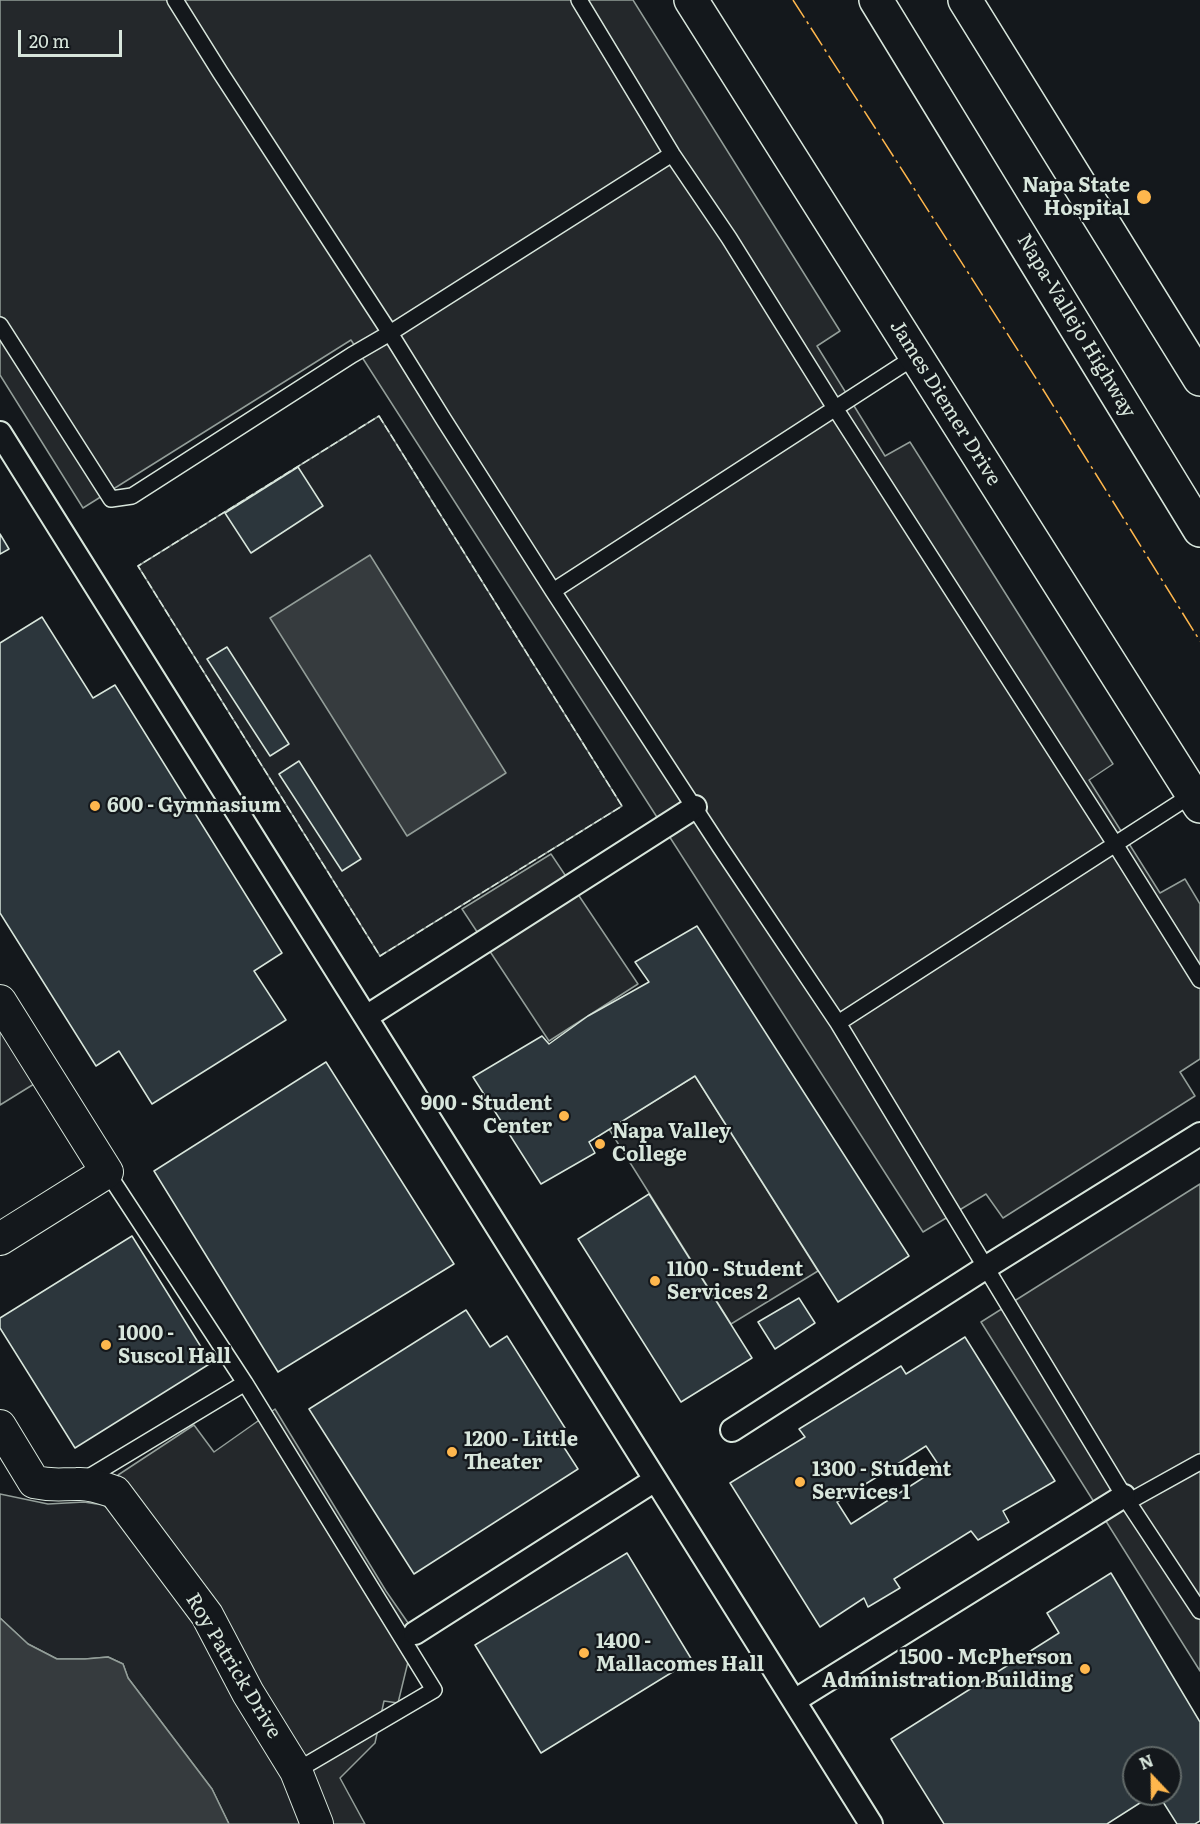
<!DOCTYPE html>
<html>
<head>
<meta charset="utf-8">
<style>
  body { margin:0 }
  #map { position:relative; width:1200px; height:1824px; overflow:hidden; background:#14181c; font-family:Literata,serif }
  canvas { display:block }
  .north { position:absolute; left:1122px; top:1746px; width:60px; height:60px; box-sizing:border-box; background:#14181c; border:2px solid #626a69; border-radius:50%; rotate:338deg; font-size:16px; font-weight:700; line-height:24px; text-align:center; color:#d8e6dc }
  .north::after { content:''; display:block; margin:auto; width:21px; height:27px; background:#ffb74d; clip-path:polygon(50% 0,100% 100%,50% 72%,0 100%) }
  .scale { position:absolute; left:18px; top:30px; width:104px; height:27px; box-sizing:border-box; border:3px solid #d8e6dc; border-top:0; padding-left:8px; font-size:18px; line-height:21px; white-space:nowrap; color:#d8e6dc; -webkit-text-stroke:4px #14181c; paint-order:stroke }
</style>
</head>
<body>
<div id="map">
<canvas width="1200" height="1824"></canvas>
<div class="north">N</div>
<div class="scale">20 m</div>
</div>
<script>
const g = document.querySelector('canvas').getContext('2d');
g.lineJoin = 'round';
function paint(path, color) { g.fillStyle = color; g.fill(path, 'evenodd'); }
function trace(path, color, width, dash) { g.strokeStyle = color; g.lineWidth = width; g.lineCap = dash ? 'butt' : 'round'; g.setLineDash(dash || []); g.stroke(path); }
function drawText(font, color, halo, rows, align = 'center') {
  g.font = font + ' Literata,serif'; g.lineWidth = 4.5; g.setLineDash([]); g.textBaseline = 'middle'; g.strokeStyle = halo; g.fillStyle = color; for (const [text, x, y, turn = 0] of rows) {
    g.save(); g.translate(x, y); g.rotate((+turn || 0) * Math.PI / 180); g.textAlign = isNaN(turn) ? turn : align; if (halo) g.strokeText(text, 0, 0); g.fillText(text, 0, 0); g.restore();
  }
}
const green = new Path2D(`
  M379 416 622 806 380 956 138 566Z
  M0 1030 34 1084 0 1105Z
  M0 1494 48 1504 84 1502 103 1505 149 1537 317 1824H229L212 1789 128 1678 123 1664 108 1657 85 1659H57L28 1644 0 1618Z`);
paint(green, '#202428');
trace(green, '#939e99', 1.5);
const parking = new Path2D(`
  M0 0H633L840 331 817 346 885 456 910 442 1113 764 1089 780 1160 893 1185 879 1200 904V1059L1180 1072 1195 1096 1003 1218 986 1194 923 1232 351 340 83 508 0 375Z
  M551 854 638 984 549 1041 462 909Z
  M695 1076 818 1271 731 1324 609 1129Z
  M1200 1184V1671L981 1322Z
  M275 1409 386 1591 415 1633 398 1703 384 1701 375 1743 340 1778 365 1824H307L240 1654 118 1475 194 1425 214 1452Z`);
paint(parking, '#24282b');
trace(parking, '#939e99', 1.5);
const water = new Path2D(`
  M370 555 506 773 407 836 270 618Z
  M0 1618 28 1644 57 1659H85L108 1657 123 1664 128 1678 212 1789 229 1824H0Z`);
paint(water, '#363b3e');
trace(water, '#939e99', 1.5);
const building = new Path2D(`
  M298 467 323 506 251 553 225 513Z
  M0 534 9 549 0 554Z
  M42 617 93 698 115 685 282 953 254 971 286 1020 152 1104 119 1051 96 1066 0 913V643Z
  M227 647 289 744 270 756 207 659Z
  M299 761 361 859 342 871 279 774Z
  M697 926 909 1256 838 1302 695 1076 589 1142 595 1153 541 1184 473 1077 542 1036 549 1044 588 1016 649 982 635 962Z
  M326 1062 454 1264 278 1372 154 1171Z
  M649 1194 752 1358 681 1402 578 1239Z
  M132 1236 211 1363 75 1448 0 1328V1318Z
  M799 1298 815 1323 775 1349 758 1322Z
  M466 1310 490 1347 507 1336 565 1428 556 1435 578 1469 414 1574 309 1409Z
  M965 1337 1055 1481 1003 1511 1009 1522 978 1540 971 1531 894 1579 900 1588 868 1607 864 1598 820 1627 730 1483 805 1437 799 1429 901 1366 906 1374ZM926 1446 940 1467 851 1524 837 1502Z
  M627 1553 692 1660 541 1753 475 1645Z
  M1111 1573 1200 1722V1821L1195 1824H1177L1158 1794H1170V1758H1134V1794H1154L1107 1824H944L891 1739 1059 1633 1047 1613Z`);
paint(building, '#2c363c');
trace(building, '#d8e6dc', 1.5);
const service = new Path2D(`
  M175 0 220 72 390 333 444 420 553 591 720 847 838 1023 1124 1496 1200 1611
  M579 0 672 154 729 238 835 408 1115 844 1200 980
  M0 325 111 499 132 496 352 355 390 333 672 154
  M553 591 916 356
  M838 1023 1193 794
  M107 1172 245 1383 434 1690 296 1771
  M84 1480 245 1383
  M1128 1502 1200 1462`);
const pedestrian = new Path2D(`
  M0 433 871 1824
  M366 1017 695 807
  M732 1430 985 1268 1200 1134
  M415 1633 655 1480
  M794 1701 1124 1496`);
const minor = new Path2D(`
  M0 1001 107 1172 0 1239
  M0 1426 34 1482C53 1486 59 1484 77 1484 90 1483 103 1488 115 1492L207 1615 248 1693 296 1771 317 1824`);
const tertiary = new Path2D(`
  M691 0 1200 806`);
const primary = new Path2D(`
  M876 0 1200 530
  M965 0 1200 379`);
trace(service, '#d8e6dc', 18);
trace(pedestrian, '#d8e6dc', 26);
trace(minor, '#d8e6dc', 34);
trace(tertiary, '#d8e6dc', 36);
trace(primary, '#d8e6dc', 36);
trace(service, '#14181c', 15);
trace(pedestrian, '#14181c', 22);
trace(minor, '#14181c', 32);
trace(tertiary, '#14181c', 33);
trace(primary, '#14181c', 33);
trace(new Path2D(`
  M379 416 622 806 380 956 138 566Z`), '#d8e6dc', 1.5, [8, 3]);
trace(new Path2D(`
  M793 0 1039 383 1200 641`), '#ffb74d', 1.5, [21, 4.5, 3, 4.5]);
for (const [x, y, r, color] of [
  [1144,197,8,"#ffb74d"],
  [95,806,6,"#ffb74d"],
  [564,1116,6,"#ffb74d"],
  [600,1144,6,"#ffb74d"],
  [655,1281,6,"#ffb74d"],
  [106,1345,6,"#ffb74d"],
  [452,1452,6,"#ffb74d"],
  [800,1482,6,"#ffb74d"],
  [584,1653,6,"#ffb74d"],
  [1085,1669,6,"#ffb74d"]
]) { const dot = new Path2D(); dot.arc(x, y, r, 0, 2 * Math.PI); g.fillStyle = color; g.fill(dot); trace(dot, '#14181c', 2); }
drawText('bold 20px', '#d8e6dc', '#14181c', [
  ["Napa State",1130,186,"right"],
  ["Hospital",1130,209,"right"],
  ["600 - Gymnasium",107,806],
  ["900 - Student",552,1104,"right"],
  ["Center",552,1127,"right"],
  ["Napa Valley",612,1132],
  ["College",612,1155],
  ["1100 - Student",667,1270],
  ["Services 2",667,1293],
  ["1000 -",118,1334],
  ["Suscol Hall",118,1357],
  ["1200 - Little",464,1440],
  ["Theater",464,1463],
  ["1300 - Student",812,1470],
  ["Services 1",812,1493],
  ["1400 -",596,1642],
  ["Mallacomes Hall",596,1665],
  ["1500 - McPherson",1073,1658,"right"],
  ["Administration Building",1073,1681,"right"]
], 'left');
drawText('20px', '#d8e6dc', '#14181c', [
  ["Napa-Vallejo Highway",1076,326,59],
  ["James Diemer Drive",945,403,58],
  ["Roy Patrick Drive",233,1666,59]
]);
</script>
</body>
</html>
